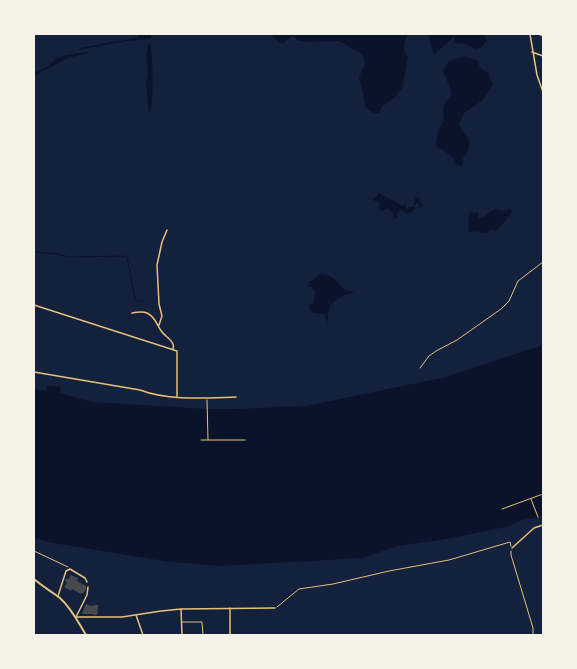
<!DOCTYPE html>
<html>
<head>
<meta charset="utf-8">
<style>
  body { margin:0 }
  #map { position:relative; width:577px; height:669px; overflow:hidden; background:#14213d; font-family:"Alegreya Sans",sans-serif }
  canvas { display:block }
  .frame { position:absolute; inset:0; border:35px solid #f6f1e7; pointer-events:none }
</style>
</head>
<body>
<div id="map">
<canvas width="577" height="669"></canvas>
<div class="frame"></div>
</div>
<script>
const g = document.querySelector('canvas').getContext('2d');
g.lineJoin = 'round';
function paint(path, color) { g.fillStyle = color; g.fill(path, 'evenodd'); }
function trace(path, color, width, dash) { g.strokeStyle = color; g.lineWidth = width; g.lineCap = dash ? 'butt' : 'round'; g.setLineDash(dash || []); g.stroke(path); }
paint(new Path2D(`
  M140 34H151V39L126 41 79 50 80 48 117 41H121L137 37Z
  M272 34H407L404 45 405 52 408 57 402 88 394 98 382 107 379 113H374L366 108 359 77 365 64 363 55 352 49 345 44 338 41 306 42 297 40 295 37 292 36 282 44 273 37Z
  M429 34H483L487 41 481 48 476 49 465 44 454 43 455 36 436 53 434 54 429 40Z
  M150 42C153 51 154 106 150 112L148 110 146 81 148 76 147 67 148 65C145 59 147 51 148 44Z
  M86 52 89 53 68 58 34 76V73L50 65 57 58 66 55Z
  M465 56 478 61C479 67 482 72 488 72L493 85 482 101 477 104 463 114 459 125 470 142 467 152 463 158V165L460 166 455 163 453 157 436 146V144L438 130 444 120 443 107 451 95 449 85 443 72C447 59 454 60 465 56Z
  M378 193 404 206 406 203V208L408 209 409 207H413L415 197 420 198 421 204 423 205 419 208 418 206 420 205 417 203 414 207 416 209 414 210 412 213 410 212 407 214 400 209 397 214 398 217 395 219 393 218V212L390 211 389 208 382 211 379 209V203L373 200 374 197H377Z
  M495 209 505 211 509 209 511 210 512 212 508 218 496 231 490 230 488 233 485 232 480 233 479 231 472 232 468 231 469 214 470 212 475 213 478 212V217L482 218Z
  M320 274C340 274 339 294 355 291 351 294 347 294 343 296 330 301 327 310 328 323L324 314 314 313 310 310 309 304 314 303 315 292 312 287H308L309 282Z
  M543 345V515L538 517 521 520 510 526 447 539 397 546 363 558 219 566 164 561 53 543 34 538V389L46 391 47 386H59L61 388 60 393 92 402 207 409H236L306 406 446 377Z`), '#0b132b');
trace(new Path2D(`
  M34 252 57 254 70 257 124 256 127 257 135 299 138 301H142`), '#0b132b', 1);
paint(new Path2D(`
  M70 575 78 578 77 581 86 586V589L84 593H82L81 594 72 589 71 591 64 587 67 583 65 580V579H69Z
  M86 604 90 606 92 605V606H94V605H98L97 615H94V614H82Z`), '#48494c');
trace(new Path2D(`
  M207 400 208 440H245
  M201 440H208
  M531 499 538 517
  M502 509 543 494
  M34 551 49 558 68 567
  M511 551V555L533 628V635
  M277 607 299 589 333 584 389 571 449 560 510 542 511 546`), '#e5c07b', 1);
trace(new Path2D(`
  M420 368 429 356 436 351 457 340 501 309 509 301 518 281 543 262`), '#e5c07b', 1);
trace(new Path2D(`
  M182 622H202L203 635`), '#e5c07b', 1);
trace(new Path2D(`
  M530 34 537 75 543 92
  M539 34 543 36
  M532 52 543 56
  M34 305 177 351V396
  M132 313C137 312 142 311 147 313 156 317 157 326 162 332 165 336 171 339 173 344 174 346 173 347 173 350
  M159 325 162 316 159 304 157 265 162 242 167 230
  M34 372 140 390C169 401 204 398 236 397
  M512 548 534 528 543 525
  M58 596 66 571 70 569 85 578 87 582
  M230 608V635
  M181 609 182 635
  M136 615 143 635
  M76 617H122L161 611 181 609 275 608
  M76 617 87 595 88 587`), '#e5c07b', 1.5);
trace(new Path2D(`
  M34 579C42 586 52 592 60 598 72 609 78 622 86 635`), '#e5c07b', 2);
</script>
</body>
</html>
